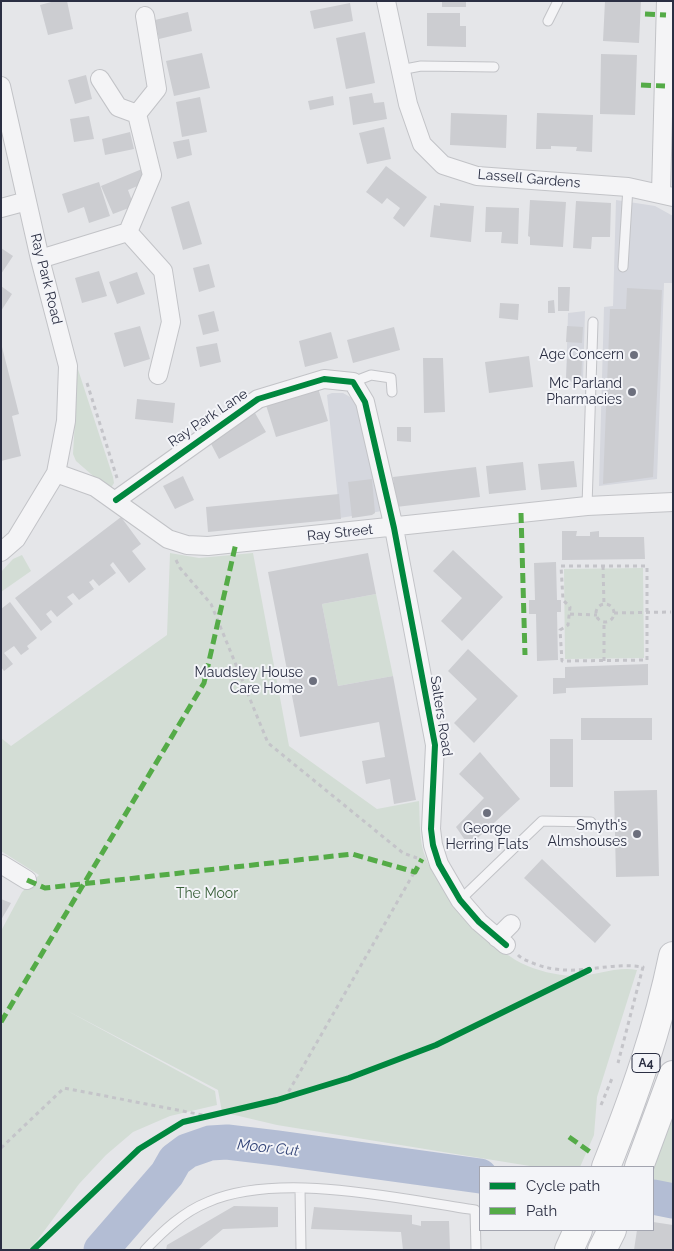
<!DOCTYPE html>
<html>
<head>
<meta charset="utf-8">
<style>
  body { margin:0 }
  #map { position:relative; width:674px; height:1251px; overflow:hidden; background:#e5e6e9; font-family:Raleway,sans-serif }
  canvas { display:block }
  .frame { position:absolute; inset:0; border:2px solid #2b2f43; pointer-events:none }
  .legend { position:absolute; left:479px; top:1166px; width:175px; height:65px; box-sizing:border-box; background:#f3f4f8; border:1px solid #a3a5b0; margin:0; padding:6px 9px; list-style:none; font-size:15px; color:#2b2f43 }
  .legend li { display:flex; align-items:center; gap:10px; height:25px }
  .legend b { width:25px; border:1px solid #a3a5b0 }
</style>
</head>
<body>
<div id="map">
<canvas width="674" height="1251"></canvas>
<div class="frame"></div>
<ul class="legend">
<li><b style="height:6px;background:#00873e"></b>Cycle path</li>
<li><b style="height:6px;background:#54ab47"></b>Path</li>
</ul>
</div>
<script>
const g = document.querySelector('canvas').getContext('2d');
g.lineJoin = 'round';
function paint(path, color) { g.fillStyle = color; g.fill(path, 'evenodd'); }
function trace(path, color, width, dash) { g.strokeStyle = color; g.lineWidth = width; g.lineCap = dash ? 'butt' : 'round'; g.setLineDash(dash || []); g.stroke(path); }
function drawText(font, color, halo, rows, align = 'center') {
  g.font = font + ' Raleway,sans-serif'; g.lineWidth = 4; g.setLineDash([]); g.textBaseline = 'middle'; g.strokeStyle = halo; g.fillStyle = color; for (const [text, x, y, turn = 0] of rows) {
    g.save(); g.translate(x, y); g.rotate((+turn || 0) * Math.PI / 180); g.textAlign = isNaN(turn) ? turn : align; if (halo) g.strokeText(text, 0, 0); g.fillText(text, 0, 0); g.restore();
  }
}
paint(new Path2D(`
  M616 200 655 206 673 216V283H664L657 479 599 486 604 307 613 306Z
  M585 311 583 382H566L568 313Z
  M332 393H343L352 398 358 406 382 511 340 518 327 395Z`), '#d5d7de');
paint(new Path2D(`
  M73 354 113 477 114 483 111 488H107L76 461 73 454 76 402Z
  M170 553 199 558 253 553 289 746 377 809 419 801C420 816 419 835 423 850 432 885 490 947 521 963 537 971 556 975 573 976 594 977 615 966 637 970L597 1097 594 1135 580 1167H536L277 1125 222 1112 218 1090 64 1009 215 1091 217 1105 170 1116 133 1132 106 1155 79 1184 30 1250H1V931L22 892 39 875 1 851V738L11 746 167 635Z
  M22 555 31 571 1 592V572L13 559Z
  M643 568 644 658 565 659 564 569Z
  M376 594 393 676 338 686 322 604Z
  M673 1108V1202L653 1198V1171Z`), '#d3ddd5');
trace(new Path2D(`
  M653 1197 673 1201
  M101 1250 167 1174 175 1160 187 1151 210 1143 227 1142 277 1148 480 1176`), '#b3bdd4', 35);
paint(new Path2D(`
  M55 1H67L73 29 48 35 40 5Z
  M442 1H466V7H442Z
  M605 1H641L639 43 603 41Z
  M350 3 353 21 314 29 310 11Z
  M188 12 192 31 159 39 155 20Z
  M427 13H460V26H466V47L427 46Z
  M365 32 375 83 346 89 336 38Z
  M202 53 210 88 174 96 166 61Z
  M601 54 637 55 635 115 600 114Z
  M86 75 92 99 75 104 68 80Z
  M372 93 374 103 384 102 387 119 353 125 349 97Z
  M333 96 334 105 310 110 308 101Z
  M200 97 207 132 182 137 176 102Z
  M451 113 507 115 506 148 450 145Z
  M537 113 593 115 592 152 576 151 577 147 551 146V149H536Z
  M89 116 94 139 74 142 70 119Z
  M384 127 391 159 367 164 359 133Z
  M130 132 134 149 105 155 102 139Z
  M189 139 192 155 177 159 173 142Z
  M386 166 427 197 404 227 393 218 400 208 387 198 382 204 366 192Z
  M142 169 147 182 128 190 134 206 113 214 101 186Z
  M99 182 110 216 89 223 84 207 68 213 62 194Z
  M530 200 566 202 563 247 530 245V237L528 236Z
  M189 201 202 244 183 250 171 207Z
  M576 201 611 203 610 237H592L591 249 573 248Z
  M440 203 474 206 471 242 430 237 434 205 440 206Z
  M486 207 519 208 518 244 501 243 502 232H485Z
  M1 248 13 256 1 274Z
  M209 264 215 287 199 292 193 268Z
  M99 271 107 296 82 303 75 278Z
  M137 272 145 294 117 304 109 282Z
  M1 286 12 294 1 311Z
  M558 287H570L569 311H558Z
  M627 288 662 290 653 477 603 484 610 309H626Z
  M554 300 555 313H548V301Z
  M500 303 519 304 518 320 499 318Z
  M214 311 219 331 203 335 198 315Z
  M140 326 150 359 124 367 114 333Z
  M567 326 583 327 582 343 566 342Z
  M394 327 400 350 353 363 347 340Z
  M331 332 338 358 305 367 299 341Z
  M1 343 19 414 12 416 21 456 1 461Z
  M217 343 221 362 200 367 196 347Z
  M529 356 533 387 489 393 485 362Z
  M423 358H443L445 412 424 413Z
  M567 359 582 360 581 381 566 380Z
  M318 388 328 421 276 437 266 405Z
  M137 399 175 403 173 423 135 419Z
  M255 413 266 432 219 459 209 440Z
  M397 427H411V442L397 441Z
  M574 461 577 487 541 490 538 464Z
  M523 462 526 490 489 494 486 466Z
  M476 467 480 497 396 507 393 477Z
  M183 476 194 500 175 509 163 486Z
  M372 479 375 513 372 515 352 518 348 482Z
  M339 494 341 519 208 532 206 507Z
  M121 517 141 544 132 551 146 569 129 583 113 562 110 565 116 573 99 586 93 579 91 581 89 582 94 589 79 600 73 593 67 597 73 604 57 617 51 610 46 614 52 622 41 631 15 598Z
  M562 531H577L576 536H590V532L599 531V537H644L645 559 562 560Z
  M453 550 503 597 462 641 441 621 462 598 433 571Z
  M368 553 376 594 322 604 338 686 393 676 416 800 394 804 390 779 366 784 362 761 385 757 379 722 300 737 268 572Z
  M556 562 557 600H561V612H557L558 660 537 661 536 614H529V600H535L534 563Z
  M10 602 37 638 27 646 29 649 21 655 14 646 4 653 13 664 4 671 1 667V609Z
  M468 649 518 696 474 743 454 723 477 699 448 671Z
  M648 664V685L566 688V693L553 694V678H565V667Z
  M581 718H652V740H581Z
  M550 739H573V787H550Z
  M480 752 520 799 469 846 456 827 484 798 459 774Z
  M657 790 659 876 616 877 614 791Z
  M542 859 611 925 595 943 524 878Z
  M1 899 11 903 1 920Z
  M234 1206 278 1207V1227L223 1229 198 1250H166L167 1245Z
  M314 1207 412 1215V1224L421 1226V1221H449L450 1250H403L401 1232 311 1229Z
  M653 1222 673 1225V1250H634L637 1230H653Z`), '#cccdd1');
const lane = new Path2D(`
  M548 21 558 1
  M400 70 421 66 494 67
  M623 267 628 187
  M353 382 371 375 391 378 392 392
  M587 506 593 322
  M460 900 542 821 591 822
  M300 1189 301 1250
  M145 1250C163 1231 183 1212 208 1202 280 1171 399 1199 475 1210L476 1250`);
const street = new Path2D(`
  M386 1 408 104 422 144 443 165 477 176 628 187 673 197
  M100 79 118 107 137 114 157 89 145 16
  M1 86 40 259 68 366 66 421 56 473 16 539 1 552
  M661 193 666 1
  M1 208 27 201
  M128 232 152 175 137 114
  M40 259 128 232 163 271 171 322 158 375
  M56 473 95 487 168 539 187 545 208 546 587 506 673 502
  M116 500 258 399 324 379 353 382 365 402 394 528 435 745 431 829 433 845 439 864 460 900 479 922 506 945
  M1 864 27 880
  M497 938 511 924`);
const primary = new Path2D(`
  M606 1167C634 1097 658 1029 673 956
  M639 1167 673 1075
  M569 1250 578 1230
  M602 1250 612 1230`);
trace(lane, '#c2c3c7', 11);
trace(street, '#c2c3c7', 20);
trace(primary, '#c1c2c7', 30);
trace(new Path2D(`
  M87 383 117 478
  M176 560 180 568 211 604 268 743 403 853 417 858
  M561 566H647V660L562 661 560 630 568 625 570 607 563 600Z
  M603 566 604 605
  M596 613a9 9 0 1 1 18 0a9 9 0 1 1-18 0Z
  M614 613 671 612
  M570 614 597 615
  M604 661V622
  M518 955C523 960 529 961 535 964 576 979 604 961 643 967L618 1063
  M601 1105 613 1076
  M1 1148 64 1088 208 1116 285 1098 419 864`), '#c4c4c9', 3, [4, 4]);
trace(lane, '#f4f4f6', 9);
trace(street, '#f4f4f6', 18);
trace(primary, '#f7f7f8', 28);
trace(new Path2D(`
  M645 14 666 15
  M641 85 665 86
  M521 513 525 655
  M27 880 45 888 352 854 415 872 422 859
  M1 1022 204 683 236 543
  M569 1137 593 1154`), '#54ab47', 5, [10, 5]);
trace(new Path2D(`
  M116 500 258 399 324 379 353 382 365 402 394 528 435 745 431 829 433 845 439 864 460 900 479 922 506 945
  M33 1250 139 1149 183 1122 277 1100 349 1078 436 1045 589 970`), '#00873e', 6);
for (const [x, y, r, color] of [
  [634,355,5,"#6c6f7d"],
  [632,392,5,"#6c6f7d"],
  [313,681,5,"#6c6f7d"],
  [487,813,5,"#6c6f7d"],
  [637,834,5,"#6c6f7d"]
]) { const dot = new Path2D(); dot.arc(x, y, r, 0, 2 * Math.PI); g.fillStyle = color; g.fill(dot); trace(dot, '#f3f4f8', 2); }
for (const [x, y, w] of [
  [646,1063,28]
]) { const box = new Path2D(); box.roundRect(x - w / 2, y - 9.5, w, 19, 4); g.fillStyle = '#f3f4f8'; g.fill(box); trace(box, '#2b2f43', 1); }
drawText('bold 12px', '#2b2f43', null, [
  ["A4",646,1063]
]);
drawText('14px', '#2b2f43', '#f3f4f8', [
  ["Lassell Gardens",529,179,5],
  ["Ray Park Road",46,279,76],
  ["Ray Park Lane",208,418,-34],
  ["Ray Street",340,533,-6],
  ["Salters Road",441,716,81]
]);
drawText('14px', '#2b2f43', '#f3f4f8', [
  ["Age Concern",624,355],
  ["Mc Parland",622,384],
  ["Pharmacies",622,400],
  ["Maudsley House",303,673],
  ["Care Home",303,689],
  ["Smyth's",627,826],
  ["Almshouses",627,842],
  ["George",487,829,"center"],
  ["Herring Flats",487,845,"center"]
], 'right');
drawText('14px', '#385f38', '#f3f4f8', [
  ["The Moor",207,894]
]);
drawText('italic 15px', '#344578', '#f3f4f8', [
  ["Moor Cut",268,1148,6]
]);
</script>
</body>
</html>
